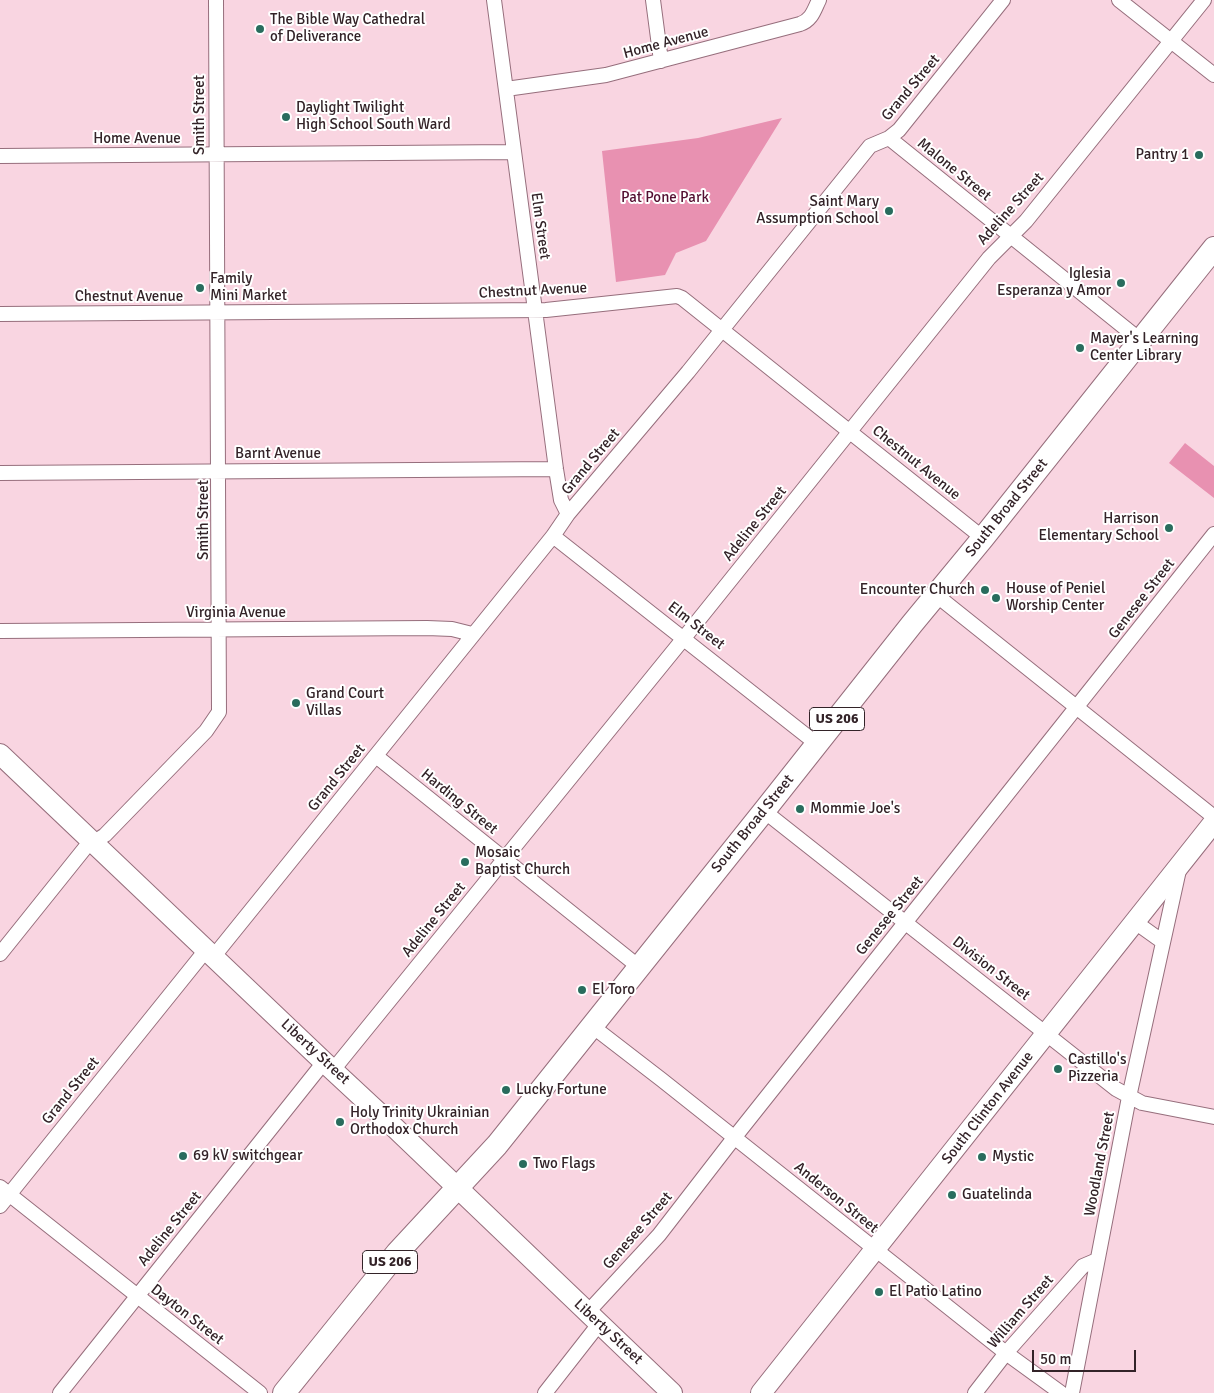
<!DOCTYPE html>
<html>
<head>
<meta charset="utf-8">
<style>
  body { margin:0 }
  #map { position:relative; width:1214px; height:1393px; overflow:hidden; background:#f9d5e1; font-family:Signika,sans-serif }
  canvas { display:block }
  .scale { position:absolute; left:1032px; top:1350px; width:104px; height:22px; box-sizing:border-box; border:2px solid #332328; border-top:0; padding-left:6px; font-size:15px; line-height:18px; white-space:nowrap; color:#332328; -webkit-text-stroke:4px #fff; paint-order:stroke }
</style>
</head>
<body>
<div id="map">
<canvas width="1214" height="1393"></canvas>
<div class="scale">50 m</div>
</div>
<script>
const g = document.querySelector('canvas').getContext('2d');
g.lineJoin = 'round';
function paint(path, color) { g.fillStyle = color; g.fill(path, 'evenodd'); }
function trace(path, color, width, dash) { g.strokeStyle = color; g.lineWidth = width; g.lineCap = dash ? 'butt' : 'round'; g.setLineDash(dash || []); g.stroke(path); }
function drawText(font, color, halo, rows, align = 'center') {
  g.font = font + ' Signika,sans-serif'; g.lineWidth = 4; g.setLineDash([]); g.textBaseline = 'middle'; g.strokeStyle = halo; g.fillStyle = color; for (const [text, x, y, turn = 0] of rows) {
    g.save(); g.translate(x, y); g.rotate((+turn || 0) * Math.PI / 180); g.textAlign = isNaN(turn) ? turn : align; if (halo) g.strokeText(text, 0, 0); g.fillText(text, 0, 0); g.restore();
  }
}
paint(new Path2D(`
  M782 118 706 241 676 253 665 275 616 282 602 151 698 138Z
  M1185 443 1214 466V498L1169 463Z`), '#e891b1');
const street = new Path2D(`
  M494 0 556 469 561 500 568 514
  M653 0 661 61
  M1119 0 1214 75
  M506 89 606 75 800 24C812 20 814 10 819 0
  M889 138 1140 340
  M0 156 514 152
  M0 314 546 310 677 296 682 298 983 538
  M0 473 556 469
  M553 536 817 744
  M936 595 1214 817
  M0 631 427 628 452 629 472 634
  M376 756 639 967
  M764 811 1116 1089 1142 1103 1214 1117
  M1135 922 1163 942
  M0 954 85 848 105 835 206 731 219 712 216 0
  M214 956 553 536 568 514 688 372 870 146 889 138 899 130 1003 0
  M592 1026 662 1080 1006 1353 1061 1393
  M333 1070 684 638 989 258 1026 221 1204 0
  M0 1187 260 1393
  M0 1206 206 950
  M587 1313 659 1235 734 1138 1214 534
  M60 1393 324 1062
  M545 1393 599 1324
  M975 1393 1006 1353 1083 1266 1097 1260
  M1072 1393 1129 1097 1179 870`);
const secondary = new Path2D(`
  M0 754 324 1062 394 1127 672 1393
  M761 1393 1214 822`);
const primary = new Path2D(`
  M284 1393 397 1253 497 1145 764 811 912 624 983 538 1214 248`);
trace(street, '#966e7c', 16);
trace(secondary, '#966e7c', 22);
trace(primary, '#966e7c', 24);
trace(street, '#fff', 14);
trace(secondary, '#fff', 20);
trace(primary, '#fff', 22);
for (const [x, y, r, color] of [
  [260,29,5,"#296c5d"],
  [286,117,5,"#296c5d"],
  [1199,155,5,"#296c5d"],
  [889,211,5,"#296c5d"],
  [1121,283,5,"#296c5d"],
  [200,288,5,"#296c5d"],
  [1080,348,5,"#296c5d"],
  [1169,528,5,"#296c5d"],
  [985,590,5,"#296c5d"],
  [996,598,5,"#296c5d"],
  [296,703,5,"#296c5d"],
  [800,809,5,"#296c5d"],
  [465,862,5,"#296c5d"],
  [582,990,5,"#296c5d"],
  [1058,1069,5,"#296c5d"],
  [506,1090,5,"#296c5d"],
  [340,1122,5,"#296c5d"],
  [183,1156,5,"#296c5d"],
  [982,1157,5,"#296c5d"],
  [523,1164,5,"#296c5d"],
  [952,1195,5,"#296c5d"],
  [879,1292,5,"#296c5d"]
]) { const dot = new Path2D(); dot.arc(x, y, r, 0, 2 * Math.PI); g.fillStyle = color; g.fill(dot); trace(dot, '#fff', 2); }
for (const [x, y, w] of [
  [837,719,55],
  [390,1262,55]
]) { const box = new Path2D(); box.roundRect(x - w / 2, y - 11.5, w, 23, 4); g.fillStyle = '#fff'; g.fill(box); trace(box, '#332328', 1); }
drawText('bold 14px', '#332328', null, [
  ["US 206",837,719],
  ["US 206",390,1262]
]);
drawText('15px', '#332328', '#fff', [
  ["The Bible Way Cathedral",270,20],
  ["of Deliverance",270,37],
  ["Daylight Twilight",296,108],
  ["High School South Ward",296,125],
  ["Pantry 1",1189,155,"right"],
  ["Saint Mary",879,202,"right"],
  ["Assumption School",879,219,"right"],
  ["Iglesia",1111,274,"right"],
  ["Esperanza y Amor",1111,291,"right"],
  ["Family",210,279],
  ["Mini Market",210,296],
  ["Mayer's Learning",1090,339],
  ["Center Library",1090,356],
  ["Harrison",1159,519,"right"],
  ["Elementary School",1159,536,"right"],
  ["House of Peniel",1006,589],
  ["Worship Center",1006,606],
  ["Encounter Church",975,590,"right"],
  ["Grand Court",306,694],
  ["Villas",306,711],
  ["Mommie Joe's",810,809],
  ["Mosaic",475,853],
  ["Baptist Church",475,870],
  ["El Toro",592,990],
  ["Castillo's",1068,1060],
  ["Pizzeria",1068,1077],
  ["Lucky Fortune",516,1090],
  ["Holy Trinity Ukrainian",350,1113],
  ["Orthodox Church",350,1130],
  ["69 kV switchgear",193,1156],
  ["Mystic",992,1157],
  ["Two Flags",533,1164],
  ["Guatelinda",962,1195],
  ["El Patio Latino",889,1292]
], 'left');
drawText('15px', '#332328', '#fff', [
  ["Home Avenue",666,43,-15],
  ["Grand Street",911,88,-50],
  ["Smith Street",200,115,-90],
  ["Home Avenue",137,139],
  ["Malone Street",954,170,39],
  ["Adeline Street",1011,209,-48],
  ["Elm Street",540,226,82],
  ["Chestnut Avenue",533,291,-3],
  ["Chestnut Avenue",129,297],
  ["Barnt Avenue",278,454],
  ["Grand Street",591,462,-50],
  ["Chestnut Avenue",916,463,39],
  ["South Broad Street",1007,508,-51],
  ["Smith Street",204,520,-90],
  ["Adeline Street",755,524,-51],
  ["Genesee Street",1142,599,-52],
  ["Virginia Avenue",236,613],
  ["Elm Street",696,626,38],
  ["Grand Street",337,778,-51],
  ["Harding Street",459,802,39],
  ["South Broad Street",753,824,-51],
  ["Genesee Street",890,916,-51],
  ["Adeline Street",434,920,-51],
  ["Division Street",991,969,38],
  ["Liberty Street",315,1052,43],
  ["Grand Street",71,1091,-51],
  ["South Clinton Avenue",988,1108,-52],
  ["Woodland Street",1100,1164,-79],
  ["Anderson Street",836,1198,39],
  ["Adeline Street",170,1229,-51],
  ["Genesee Street",638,1231,-49],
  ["William Street",1021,1312,-49],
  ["Dayton Street",187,1315,38],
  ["Liberty Street",608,1332,43]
]);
drawText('15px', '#540f31', '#fff', [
  ["Pat Pone Park",665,198]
]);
</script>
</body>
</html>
